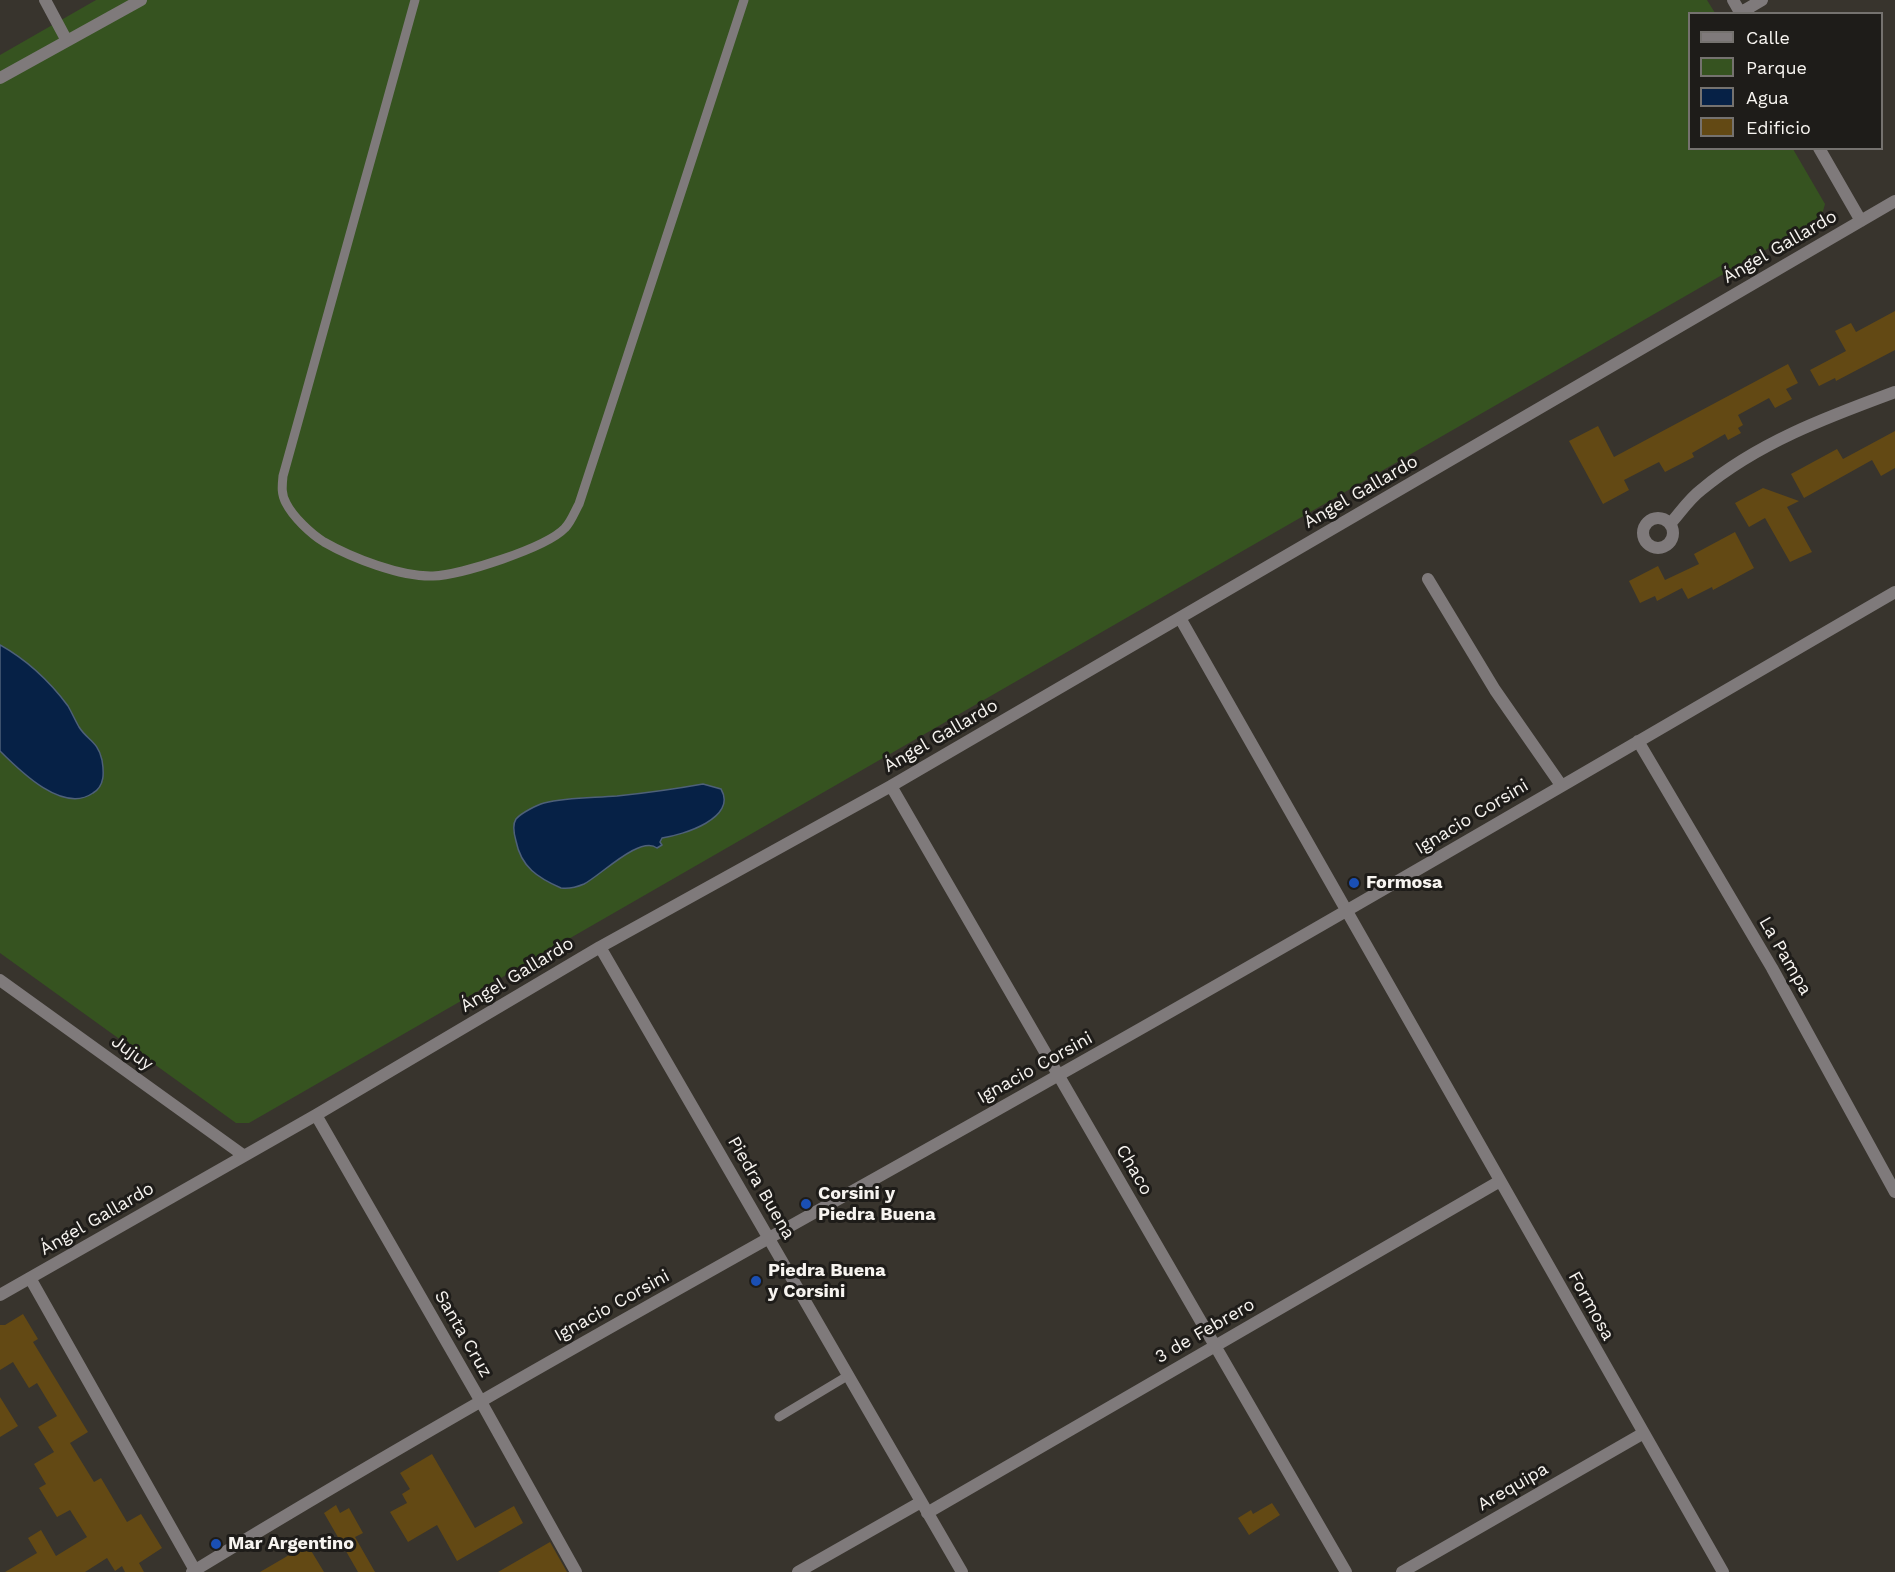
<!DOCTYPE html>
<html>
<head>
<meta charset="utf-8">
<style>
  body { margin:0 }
  #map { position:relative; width:1895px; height:1572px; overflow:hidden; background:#38342d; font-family:"Work Sans",sans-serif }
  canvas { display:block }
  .legend { position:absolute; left:1688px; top:12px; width:195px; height:138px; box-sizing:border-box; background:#1e1c19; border:2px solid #75726f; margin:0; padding:8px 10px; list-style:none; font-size:18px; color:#f7f4f0 }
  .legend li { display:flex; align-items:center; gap:12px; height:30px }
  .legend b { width:30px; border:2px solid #75726f }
</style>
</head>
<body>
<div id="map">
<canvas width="1895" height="1572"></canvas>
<ul class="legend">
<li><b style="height:8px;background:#7f7a7b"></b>Calle</li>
<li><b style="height:16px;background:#365320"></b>Parque</li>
<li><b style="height:16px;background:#062146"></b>Agua</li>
<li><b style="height:16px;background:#634914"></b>Edificio</li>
</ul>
</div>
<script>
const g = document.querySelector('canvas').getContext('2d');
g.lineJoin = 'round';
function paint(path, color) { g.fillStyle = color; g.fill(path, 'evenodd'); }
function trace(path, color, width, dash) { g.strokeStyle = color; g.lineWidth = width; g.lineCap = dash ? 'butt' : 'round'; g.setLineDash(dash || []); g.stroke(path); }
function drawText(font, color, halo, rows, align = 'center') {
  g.font = font + ' "Work Sans",sans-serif'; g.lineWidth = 6; g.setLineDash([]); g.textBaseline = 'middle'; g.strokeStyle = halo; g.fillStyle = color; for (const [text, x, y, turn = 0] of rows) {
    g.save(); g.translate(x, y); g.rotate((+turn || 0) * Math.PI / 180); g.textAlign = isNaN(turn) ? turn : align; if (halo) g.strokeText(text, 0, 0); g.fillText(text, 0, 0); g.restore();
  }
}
paint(new Path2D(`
  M96 0H1707L1715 13 1690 14V148L1793 149 1825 204 1821 218 249 1123H236L0 953V55Z`), '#365320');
const water = new Path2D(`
  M0 645C27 660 50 682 68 706 72 713 75 720 79 727 87 740 98 741 102 760 104 772 105 786 93 793 63 814 20 771 0 751Z
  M703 784 721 789C738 818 683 835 662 838L660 842 662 845 657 848C640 835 600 876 584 884 577 887 568 889 561 888 538 878 521 867 516 841 514 834 512 825 516 819 521 813 537 805 544 803 568 797 592 798 617 796 646 793 675 789 703 784Z`);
paint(water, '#062146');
trace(water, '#4e6079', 1.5);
paint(new Path2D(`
  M1895 311V350L1836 381 1835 378 1819 386 1810 370 1846 351 1835 331 1851 323 1856 332Z
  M1788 364 1798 383 1786 389 1792 399 1775 408 1769 398 1738 415 1743 425 1738 428 1741 433 1728 440 1725 434 1692 453 1694 457 1665 472 1659 462 1624 480 1629 490 1603 504 1569 441 1598 426 1614 457Z
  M1895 431V468L1881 476 1872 460 1804 498 1791 474 1837 449 1843 459Z
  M1763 488 1799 501 1787 507 1812 552 1790 562 1765 518 1749 527 1735 503Z
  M1735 532 1754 568 1713 590 1712 587 1688 599 1682 588 1657 601 1655 596 1640 603 1629 581 1658 566 1665 580 1699 564 1694 554Z
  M23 1314 38 1339 33 1342 88 1432 70 1443 94 1482 101 1478 127 1522 141 1514 162 1548 139 1563 144 1572H125L122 1566 115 1571 107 1558 85 1572H5L37 1553 28 1538 41 1530 56 1556 87 1537 70 1510 57 1517 39 1488 46 1484 34 1464 54 1452 38 1427 57 1416 37 1383 29 1388 13 1362 0 1370V1325H5Z
  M0 1397 18 1426 0 1437Z
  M432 1454 475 1528 514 1506 523 1523 457 1561 437 1525 408 1542 390 1512 407 1503 402 1494 410 1489 400 1473Z
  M1272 1503 1280 1515 1249 1535 1238 1518 1251 1510 1253 1514Z
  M336 1505 340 1513 349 1508 363 1533 355 1537 375 1572H358L324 1513Z
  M550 1542 567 1572H498Z
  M307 1544 324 1572H260L284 1558Z`), '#634914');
trace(new Path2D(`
  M415 0 283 476C282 486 281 494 286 503 293 517 311 534 324 542 352 558 401 577 433 576 461 575 546 548 565 528 571 522 575 511 579 504L744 0
  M779 1417 849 1375`), '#7f7a7b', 9);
trace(new Path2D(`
  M45 0 67 41
  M1733 0 1741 14
  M1740 13 1762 0
  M0 78 141 0
  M1819 148 1861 221
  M1643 533a15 15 0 1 1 30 0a15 15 0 1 1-30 0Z
  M1670 524C1680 513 1689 499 1701 490 1757 443 1827 417 1895 392
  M1428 579 1495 690 1561 785
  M1180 618 1723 1572
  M1638 741 1772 968 1895 1192
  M891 786 1346 1572
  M600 947 962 1572
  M0 980 243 1155
  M316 1115 480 1400 576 1572
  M30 1278 196 1572
  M0 1295 316 1115 600 947 891 786 1895 201
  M927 1513 1500 1181
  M192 1572C475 1399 768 1240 1057 1076 1338 918 1616 754 1895 592
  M798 1572 921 1502
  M1402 1572 1642 1434`), '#7f7a7b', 12);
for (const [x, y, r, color] of [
  [1354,883,6,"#1a4fb4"],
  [806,1204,6,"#1a4fb4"],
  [756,1281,6,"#1a4fb4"],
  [216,1544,6,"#1a4fb4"]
]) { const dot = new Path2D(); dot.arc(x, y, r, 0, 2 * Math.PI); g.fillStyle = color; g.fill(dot); trace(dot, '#1e1c19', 2); }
drawText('18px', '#f7f4f0', '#1e1c19', [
  ["Ángel Gallardo",1780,247,-30],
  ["Ángel Gallardo",1361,492,-30],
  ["Ángel Gallardo",941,736,-30],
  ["Ignacio Corsini",1472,817,-31],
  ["La Pampa",1785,956,60],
  ["Ángel Gallardo",517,975,-31],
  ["Jujuy",132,1053,36],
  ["Ignacio Corsini",1035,1068,-29],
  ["Chaco",1134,1170,60],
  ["Piedra Buena",761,1188,60],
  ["Ángel Gallardo",97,1219,-30],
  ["Ignacio Corsini",612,1306,-29],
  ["Formosa",1591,1306,61],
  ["3 de Febrero",1205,1331,-30],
  ["Santa Cruz",463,1334,60],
  ["Arequipa",1513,1487,-30]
]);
drawText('bold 18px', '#f7f4f0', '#1e1c19', [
  ["Formosa",1366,883],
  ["Corsini y",818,1194],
  ["Piedra Buena",818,1215],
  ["Piedra Buena",768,1271],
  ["y Corsini",768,1292],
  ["Mar Argentino",228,1544]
], 'left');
</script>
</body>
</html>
